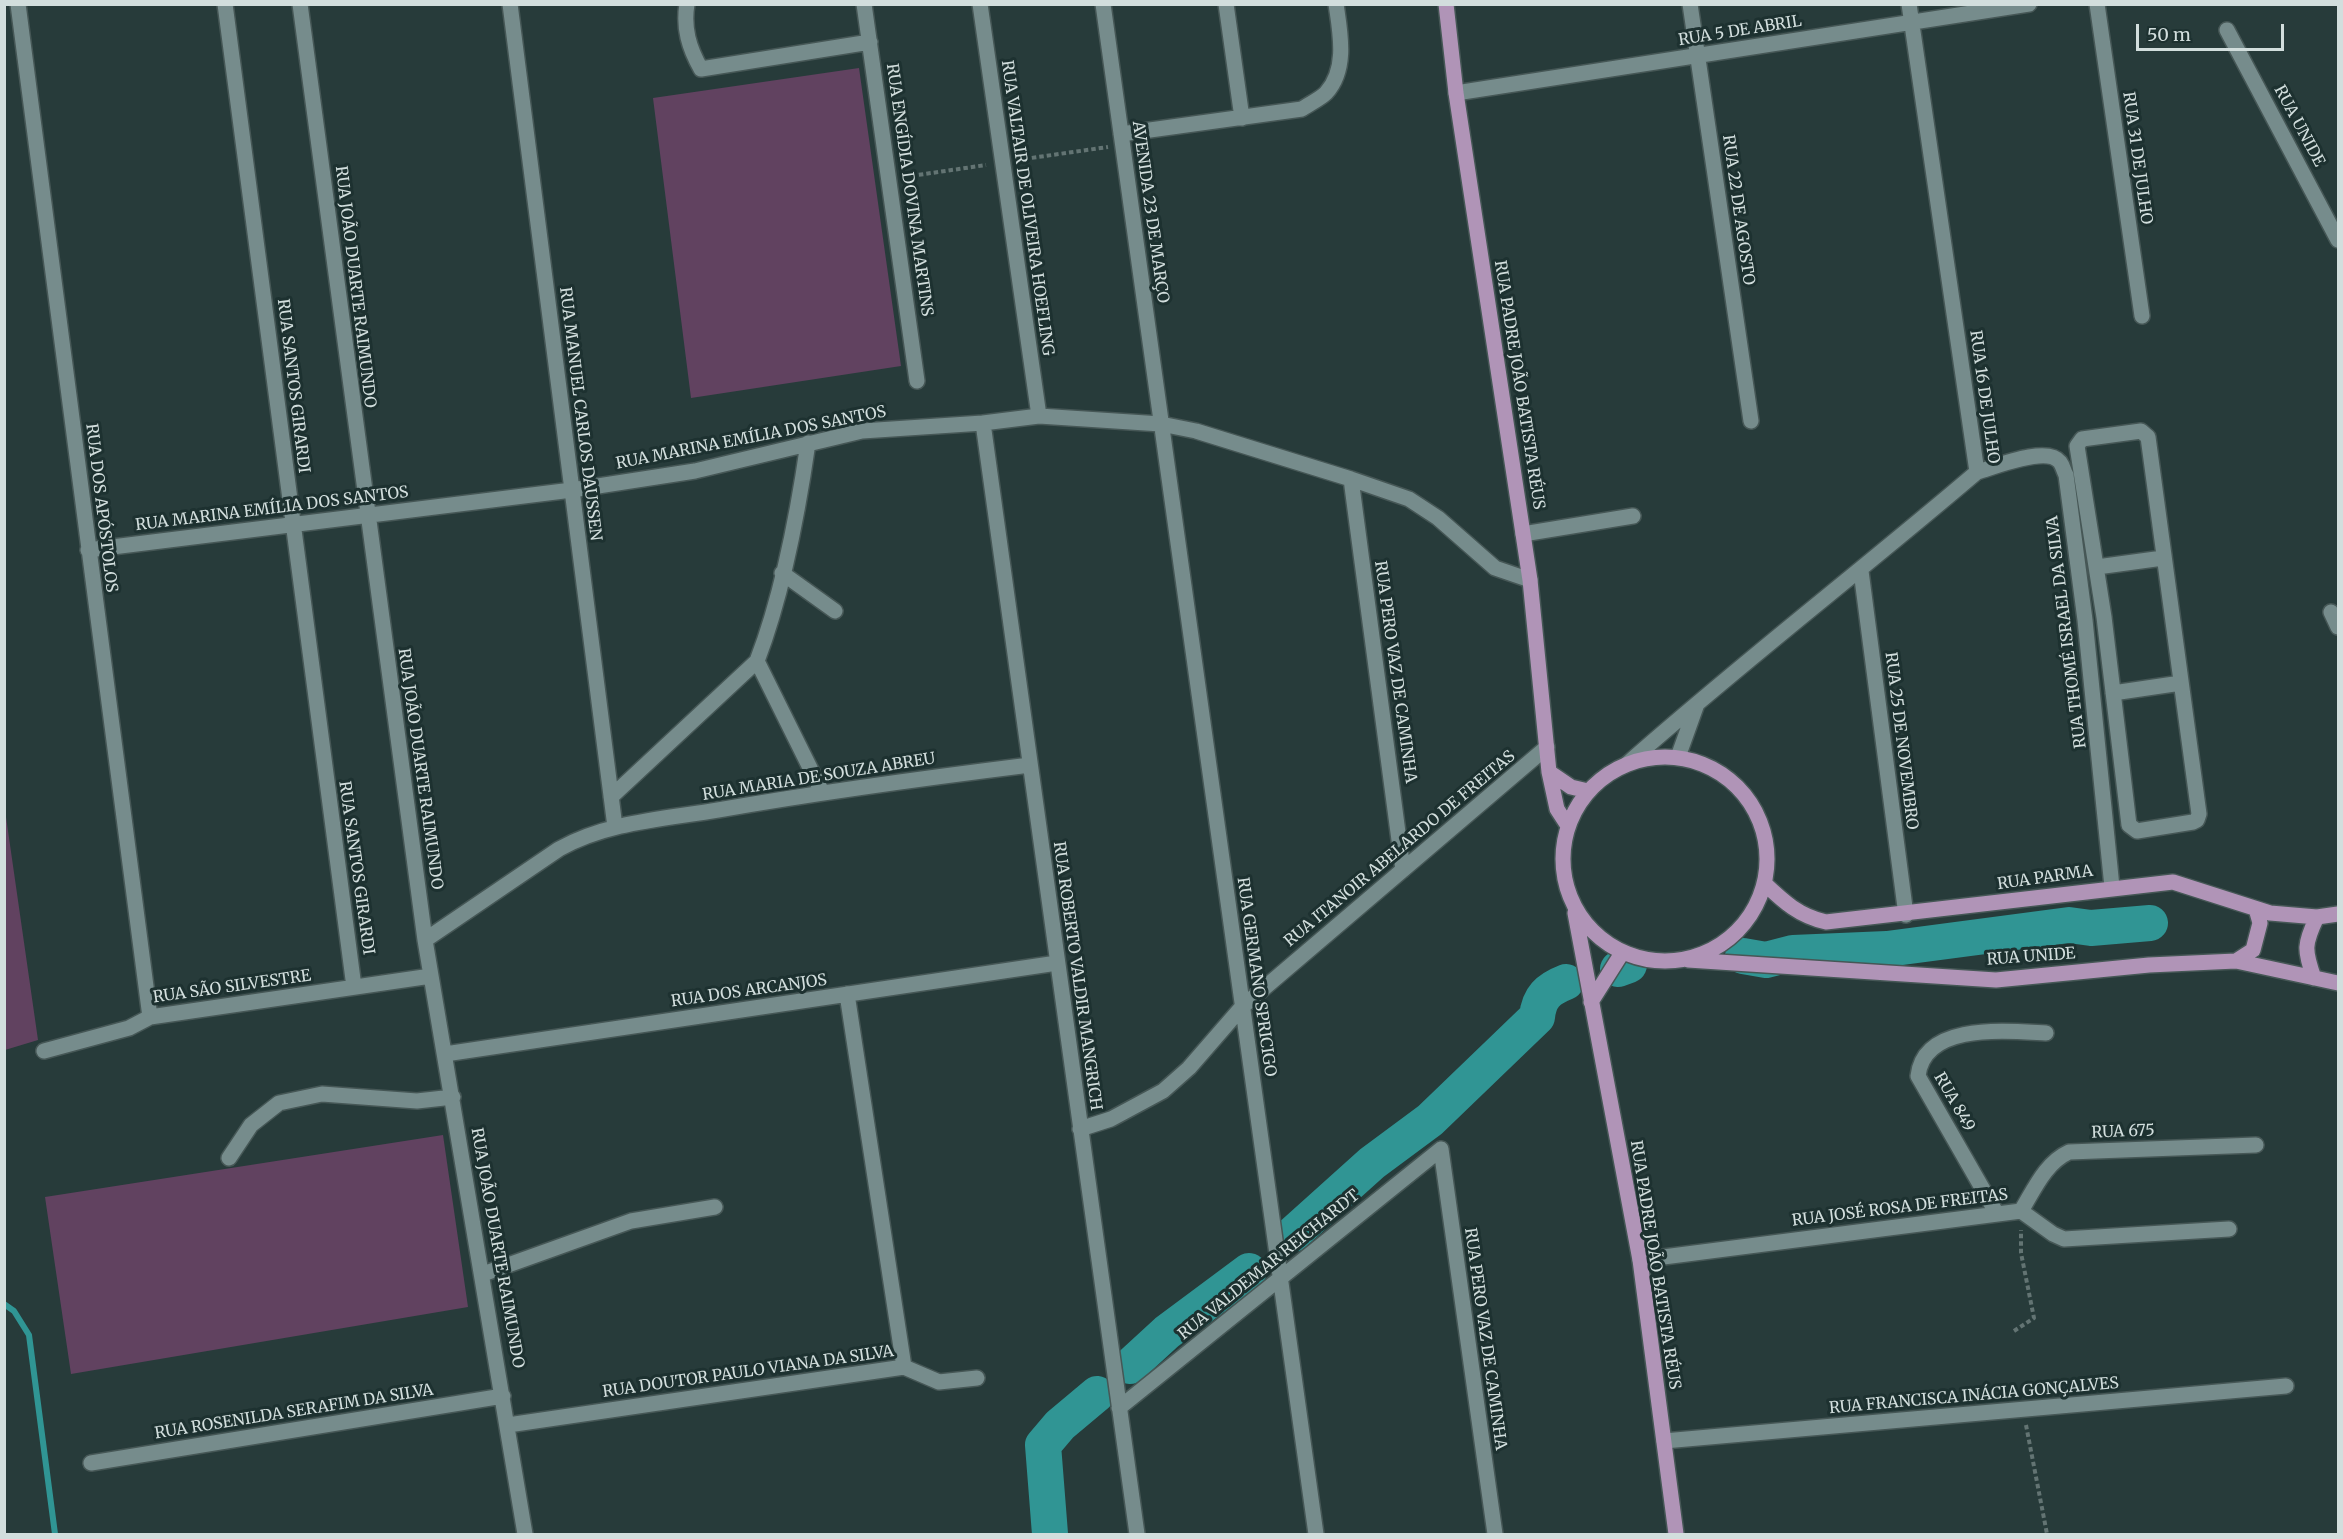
<!DOCTYPE html>
<html>
<head>
<meta charset="utf-8">
<style>
  body { margin:0 }
  #map { position:relative; width:2343px; height:1539px; overflow:hidden; background:#273b3a; font-family:Merriweather,serif }
  canvas { display:block }
  .frame { position:absolute; inset:0; border:6px solid #d2dedd; pointer-events:none }
  .scale { position:absolute; left:2136px; top:24px; width:148px; height:27px; box-sizing:border-box; border:3px solid #d2dedd; border-top:0; padding-left:8px; font-size:18px; line-height:21px; white-space:nowrap; color:#d2dedd; -webkit-text-stroke:4px #1d3130; paint-order:stroke }
</style>
</head>
<body>
<div id="map">
<canvas width="2343" height="1539"></canvas>
<div class="frame"></div>
<div class="scale">50 m</div>
</div>
<script>
const g = document.querySelector('canvas').getContext('2d');
g.lineJoin = 'round';
function paint(path, color) { g.fillStyle = color; g.fill(path, 'evenodd'); }
function trace(path, color, width, dash) { g.strokeStyle = color; g.lineWidth = width; g.lineCap = dash ? 'butt' : 'round'; g.setLineDash(dash || []); g.stroke(path); }
function drawText(font, color, halo, rows, align = 'center') {
  g.font = font + ' Merriweather,serif'; g.lineWidth = 6; g.setLineDash([]); g.textBaseline = 'middle'; g.strokeStyle = halo; g.fillStyle = color; for (const [text, x, y, turn = 0] of rows) {
    g.save(); g.translate(x, y); g.rotate((+turn || 0) * Math.PI / 180); g.textAlign = isNaN(turn) ? turn : align; if (halo) g.strokeText(text, 0, 0); g.fillText(text, 0, 0); g.restore();
  }
}
paint(new Path2D(`
  M859 68 901 366 691 398 653 98Z
  M4 803 38 1040 5 1050H4Z
  M443 1135 468 1307 71 1374 45 1197Z`), '#614260');
trace(new Path2D(`
  M4 1304 14 1311 29 1335 55 1534`), '#309594', 6);
trace(new Path2D(`
  M1743 956 1766 960 1793 953 1887 949 2069 925 2091 928 2150 923
  M1618 969 1629 965
  M1293 1234 1372 1163 1430 1120 1537 1017C1539 997 1548 989 1566 982
  M1130 1366 1167 1332 1249 1271
  M1050 1534 1043 1445 1060 1425 1097 1394`), '#309594', 36);
const minor = new Path2D(`
  M18 4 150 1017
  M225 4 354 987
  M300 4 425 940 525 1534
  M510 4 615 827
  M687 4C683 28 689 48 701 69L870 42
  M864 4 917 381
  M980 4 1039 416
  M1103 4 1316 1534
  M1226 4 1242 118
  M1690 4 1751 421
  M2097 4 2142 316
  M2227 30 2338 240
  M1456 93 2029 4
  M1121 134 1302 109C1309 104 1320 99 1326 93 1348 69 1340 32 1336 4
  M983 423 1137 1534
  M2141 431 2148 437 2199 814 2197 820 2193 822 2137 831 2129 825 2104 617 2077 446 2082 439Z
  M1977 472C1995 467 2047 445 2060 462 2063 466 2064 472 2066 475L2085 620 2112 887
  M1351 479 1403 870
  M1523 534 1633 516
  M88 550 572 490 695 471 862 431 983 423 1039 416 1161 424 1196 431 1351 479 1409 499 1438 518 1495 568 1530 580
  M2097 567 2163 558
  M1861 571 1906 915
  M782 573 835 611
  M2331 612 2338 627
  M757 661 822 792
  M2113 693 2181 683
  M1678 757 1697 704
  M1627 764C1741 663 1861 571 1977 472L1909 4
  M611 797 757 661C782 596 798 512 808 443
  M425 940 559 849C607 822 664 819 718 810 821 792 925 778 1030 765
  M44 1051 129 1028 150 1017 431 976
  M445 1054 1057 963
  M1080 1129 1111 1119 1163 1091 1189 1068 1242 1007 1547 747
  M1441 1149 1495 1534
  M229 1158 251 1125 279 1103 322 1094 417 1101 453 1097
  M2021 1211C2034 1190 2045 1163 2069 1152L2256 1145
  M1997 1214 1918 1076C1924 1022 2007 1031 2046 1033
  M1640 1260 2021 1211 2053 1234 2064 1239 2229 1229
  M483 1274 631 1221 715 1207
  M904 1367 939 1382 977 1378
  M1119 1408 1441 1149
  M508 1425 904 1367 847 994
  M1664 1441 2286 1386
  M91 1463 503 1396`);
const major = new Path2D(`
  M1446 4 1456 93 1530 580 1549 772 1557 809 1568 826
  M1563 859a102 102 0 1 1 204 0a102 102 0 1 1-204 0Z
  M1549 772 1571 787 1588 791
  M1764 883C1784 902 1799 916 1826 922L2173 882 2270 913 2317 917 2338 914
  M1575 913 1640 1260 1676 1534
  M1688 960 1996 980 2149 965 2236 961 2338 983
  M2236 961 2253 950 2260 923 2256 909
  M2314 978C2304 950 2304 944 2317 917
  M1591 1002 1622 953`);
trace(minor, '#465756', 18);
trace(major, '#465756', 18);
trace(new Path2D(`
  M1017 160 1108 147
  M904 177 986 165
  M2014 1331 2034 1318 2021 1253V1230
  M2026 1425 2047 1534`), '#637473', 4, [4.5, 3]);
trace(minor, '#768c8c', 15);
trace(major, '#b094b7', 15);
drawText('16px', '#d2dedd', '#1d3130', [
  ["RUA 5 DE ABRIL",1740,31,-9],
  ["RUA UNIDE",2299,126,62],
  ["RUA 31 DE JULHO",2137,158,82],
  ["RUA ENGÍDIA DOVINA MARTINS",909,190,82],
  ["RUA VALTAIR DE OLIVEIRA HOEFLING",1027,208,82],
  ["RUA 22 DE AGOSTO",1738,210,82],
  ["AVENIDA 23 DE MARÇO",1150,212,82],
  ["RUA JOÃO DUARTE RAIMUNDO",355,287,83],
  ["RUA PADRE JOÃO BATISTA RÉUS",1519,385,81],
  ["RUA SANTOS GIRARDI",293,386,83],
  ["RUA 16 DE JULHO",1984,397,82],
  ["RUA MANUEL CARLOS DAUSSEN",580,414,83],
  ["RUA MARINA EMÍLIA DOS SANTOS",751,438,-11],
  ["RUA DOS APÓSTOLOS",101,508,83],
  ["RUA MARINA EMÍLIA DOS SANTOS",272,509,-7],
  ["RUA THOMÉ ISRAEL DA SILVA",2067,632,-97],
  ["RUA PERO VAZ DE CAMINHA",1395,672,82],
  ["RUA 25 DE NOVEMBRO",1901,741,83],
  ["RUA JOÃO DUARTE RAIMUNDO",420,769,82],
  ["RUA MARIA DE SOUZA ABREU",819,777,-9],
  ["RUA ITANOIR ABELARDO DE FREITAS",1400,849,-40],
  ["RUA SANTOS GIRARDI",356,868,82],
  ["RUA PARMA",2045,878,-8],
  ["RUA UNIDE",2031,957,-4],
  ["RUA ROBERTO VALDIR MANGRICH",1077,976,82],
  ["RUA GERMANO SPRICIGO",1256,977,82],
  ["RUA SÃO SILVESTRE",232,987,-8],
  ["RUA DOS ARCANJOS",749,991,-8],
  ["RUA 849",1954,1102,60],
  ["RUA 675",2123,1132,-2],
  ["RUA JOSÉ ROSA DE FREITAS",1900,1208,-7],
  ["RUA JOÃO DUARTE RAIMUNDO",497,1248,80],
  ["RUA VALDEMAR REICHARDT",1269,1265,-39],
  ["RUA PADRE JOÃO BATISTA RÉUS",1655,1265,81],
  ["RUA PERO VAZ DE CAMINHA",1485,1339,82],
  ["RUA DOUTOR PAULO VIANA DA SILVA",748,1372,-8],
  ["RUA FRANCISCA INÁCIA GONÇALVES",1974,1396,-5],
  ["RUA ROSENILDA SERAFIM DA SILVA",294,1412,-9]
]);
</script>
</body>
</html>
